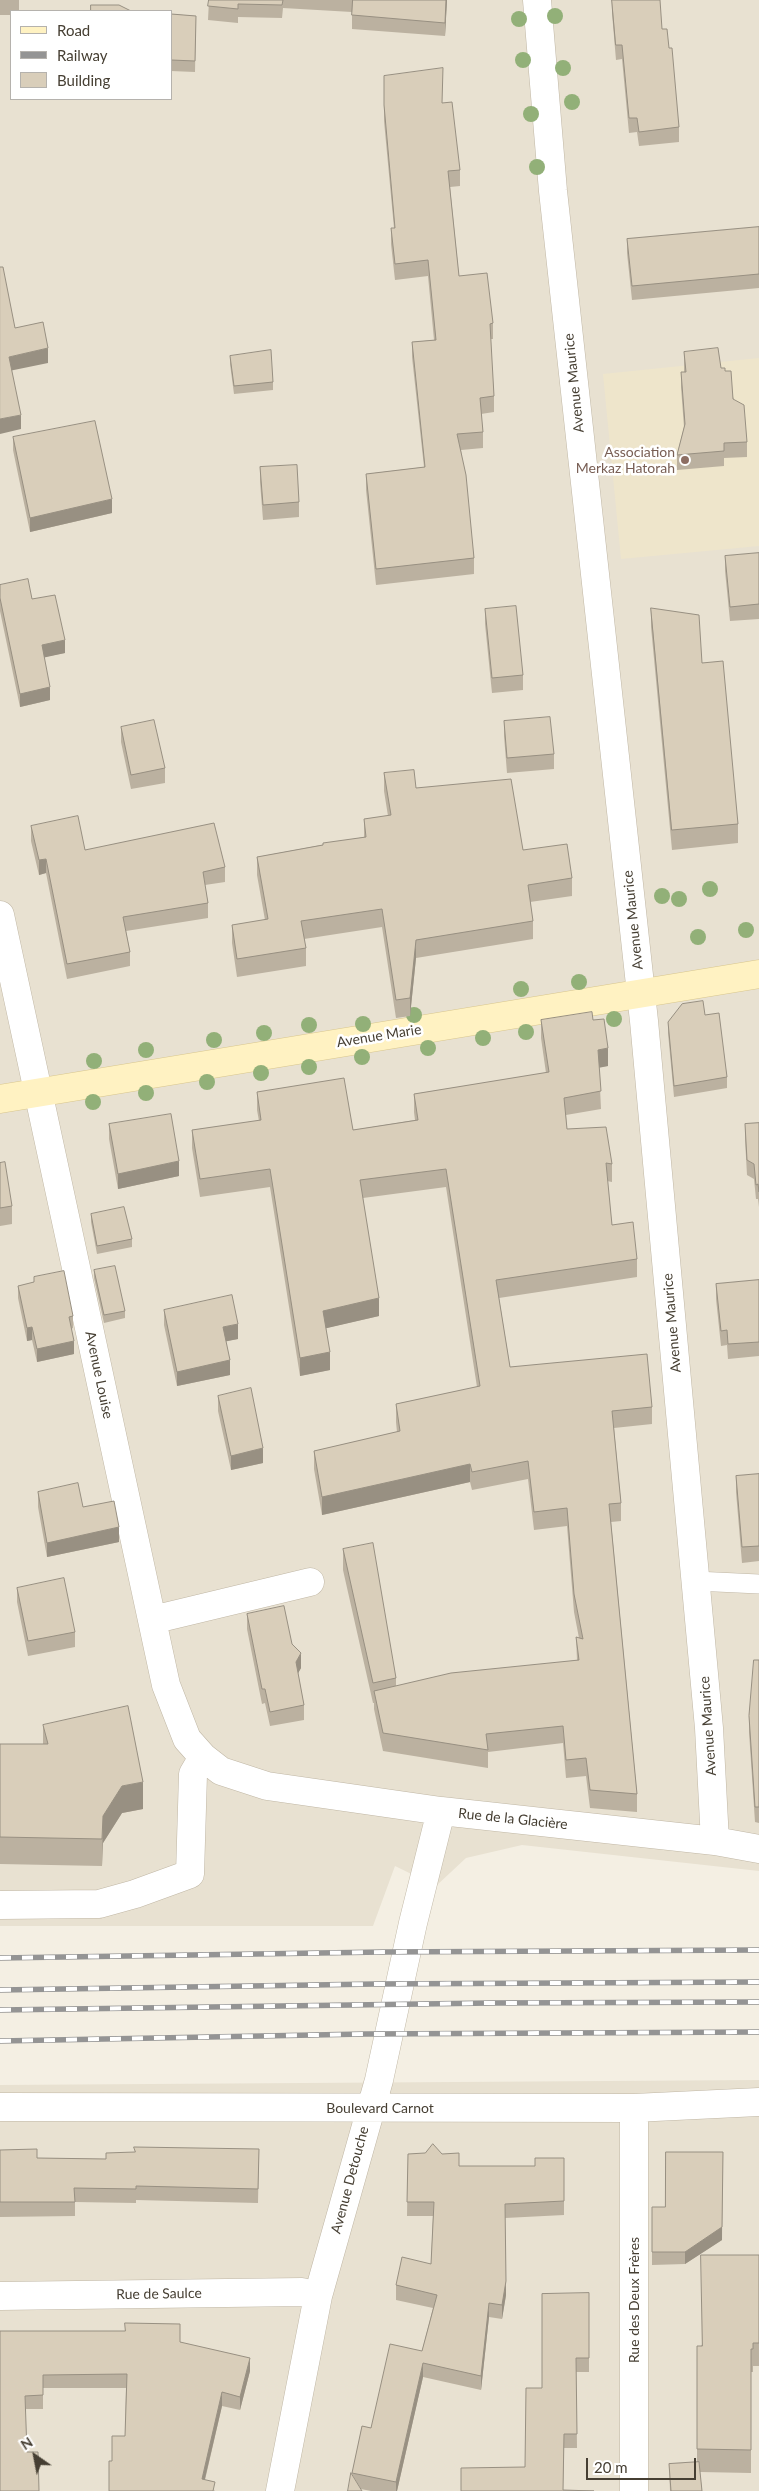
<!DOCTYPE html>
<html>
<head>
<meta charset="utf-8">
<style>
  body { margin:0 }
  #map { position:relative; width:759px; height:2491px; overflow:hidden; background:#f4efe3; font-family:Lato,sans-serif }
  canvas { display:block }
  .legend { position:absolute; left:10px; top:10px; width:162px; height:90px; box-sizing:border-box; background:#fff; border:1px solid #b5b2ad; margin:0; padding:6px 9px; list-style:none; font-size:15px; color:#463f33 }
  .legend li { display:flex; align-items:center; gap:10px; height:25px }
  .legend b { width:25px; border:1px solid #b5b2ad }
  .north { position:absolute; left:10px; top:2431px; width:50px; height:50px; -webkit-text-stroke:4px #fff; paint-order:stroke; rotate:327deg; font-size:14px; font-weight:700; line-height:20px; text-align:center; color:#463f33 }
  .north::after { content:''; display:block; margin:auto; width:18px; height:22px; background:#463f33; clip-path:polygon(50% 0,100% 100%,50% 72%,0 100%) }
  .scale { position:absolute; left:586px; top:2458px; width:110px; height:22px; box-sizing:border-box; border:2px solid #463f33; border-top:0; padding-left:6px; font-size:15px; line-height:18px; white-space:nowrap; color:#463f33; -webkit-text-stroke:4px #fff; paint-order:stroke }
</style>
</head>
<body>
<div id="map">
<canvas width="759" height="2491"></canvas>
<ul class="legend">
<li><b style="height:6px;background:#fff2c2"></b>Road</li>
<li><b style="height:6px;background:#949494"></b>Railway</li>
<li><b style="height:14px;background:#d9ceba"></b>Building</li>
</ul>
<div class="north">N</div>
<div class="scale">20 m</div>
</div>
<script>
const g = document.querySelector('canvas').getContext('2d');
g.lineJoin = 'round';
function paint(path, color) { g.fillStyle = color; g.fill(path, 'evenodd'); }
function trace(path, color, width, dash) { g.strokeStyle = color; g.lineWidth = width; g.lineCap = dash ? 'butt' : 'round'; g.setLineDash(dash || []); g.stroke(path); }
function drawText(font, color, halo, rows, align = 'center') {
  g.font = font + ' Lato,sans-serif'; g.lineWidth = 5; g.setLineDash([]); g.textBaseline = 'middle'; g.strokeStyle = halo; g.fillStyle = color; for (const [text, x, y, turn = 0] of rows) {
    g.save(); g.translate(x, y); g.rotate((+turn || 0) * Math.PI / 180); g.textAlign = isNaN(turn) ? turn : align; if (halo) g.strokeText(text, 0, 0); g.fillText(text, 0, 0); g.restore();
  }
}
paint(new Path2D(`
  M0 0H759V1871L522 1845 466 1858 436 1886 395 1866 373 1926H0ZM11 11H171V99H11Z
  M759 2080V2491H0V2085Z`), '#e8e1d1');
paint(new Path2D(`
  M759 358V546L621 559 603 374Z`), '#eee5cb');
const lane = new Path2D(`
  M695 1581 759 1584`);
const street = new Path2D(`
  M537 0 553 191 644 1021 709 1728 715 1841
  M0 915 166 1685 187 1739 203 1757 221 1771 267 1786 441 1811 715 1841 759 1849
  M152 1620 310 1582
  M0 1905 99 1904 135 1894 190 1874 193 1774 203 1757
  M0 2107 634 2108 759 2102
  M634 2108V2491
  M0 2296 302 2292 318 2296
  M280 2491 318 2296 379 2080 413 1923 441 1811`);
const secondary = new Path2D(`
  M0 1099 759 974`);
trace(lane, '#c0b7a5', 20);
trace(street, '#c0b7a5', 29);
trace(secondary, '#d8c68e', 29);
trace(lane, '#fff', 19);
trace(street, '#fff', 28);
trace(secondary, '#fff2c2', 28);
const rail = new Path2D(`
  M0 1958 383 1952 759 1950
  M0 1990 375 1984 759 1982
  M0 2010 491 2003 759 2002
  M0 2041 365 2034 759 2032`);
trace(rail, '#949494', 5.5);
trace(rail, '#fff', 4, [11]);
g.fillStyle = '#92b078';
for (const [x, y] of [
  [555,16],
  [519,19],
  [523,60],
  [563,68],
  [572,102],
  [531,114],
  [537,167],
  [710,889],
  [662,896],
  [679,899],
  [746,930],
  [698,937],
  [579,982],
  [521,989],
  [414,1015],
  [614,1019],
  [363,1024],
  [309,1025],
  [526,1032],
  [264,1033],
  [483,1038],
  [214,1040],
  [428,1048],
  [146,1050],
  [362,1057],
  [94,1061],
  [309,1067],
  [261,1073],
  [207,1082],
  [146,1093],
  [93,1102]
]) { g.beginPath(); g.arc(x, y, 8, 0, 2 * Math.PI); g.fill(); }
paint(new Path2D(`
  M0 0H19V11H11V15H0Z
  M209 0H447L445 36 352 29V12L283 8 282 18 238 17V23L208 20Z
  M612 0 662 29 679 127V142L639 146 637 132 629 133 622 59 616 60 612 13Z
  M171 14 196 16 195 72 171 71Z
  M384 76 442 103 460 170V186L450 187 459 276 493 323V339H490L494 396V412L481 414 483 432V448L461 450 474 558V574L376 585 366 490V474L424 467 412 357V342L434 340 428 276 395 280 391 244V228H394L384 121Z
  M759 227V288L632 300 627 253V239Z
  M684 352 721 368 725 371 747 442V457L724 458V466L677 470V455L684 427 681 387V372H684Z
  M230 356 273 382V390L234 394 230 364Z
  M13 437 112 513 30 532 13 450Z
  M260 467 299 502V517L263 520 260 482Z
  M759 553V619L730 621 725 571V556Z
  M0 585 32 599 65 653 44 657 50 700 20 707 0 611Z
  M651 608 702 663 738 824V843L672 850 651 627Z
  M485 609 523 675V690L492 693 485 624Z
  M504 721 554 754V769L507 773 504 736Z
  M121 727 165 768V783L131 789 121 742Z
  M384 773 416 788 523 850 572 878V896L530 902 533 921V939L416 958 410 1016 396 1018 382 927 304 939 306 948V966L237 977 232 943V925L265 920 257 875V857L364 837V819L388 816 384 791Z
  M31 826 85 850 225 867V882L205 885 208 903V918L126 931 130 952V966L67 979 46 873 39 875 31 841Z
  M705 1015 727 1077V1088L674 1097 668 1033V1022Z
  M541 1020H593L608 1066 599 1067 601 1109 566 1115 567 1129 612 1164V1182L607 1181 612 1225 637 1259V1277L499 1298 510 1367 652 1407V1424L614 1428 621 1503V1521L611 1522 637 1794V1812L590 1808 586 1776 566 1778 563 1743 488 1752V1768L383 1751 374 1709V1703H373L343 1570V1549L396 1678V1686L577 1660 576 1637 579 1638 574 1612 567 1526 534 1530 528 1479 472 1490 470 1482 322 1515 314 1469V1451L397 1432 396 1422V1404L477 1387 446 1187 363 1198 379 1316 326 1328 330 1370 300 1376 270 1187 200 1197 192 1148V1130L259 1121 257 1110V1092L353 1130 415 1120 414 1112V1094L546 1073 541 1038Z
  M759 1123V1207L758 1199H756L754 1179 747 1175 745 1139V1124Z
  M109 1124 179 1176 118 1189 109 1139Z
  M0 1163 12 1206V1224L0 1226Z
  M91 1214 132 1239V1247L97 1254 91 1222Z
  M94 1270 125 1311V1318L104 1323 94 1278Z
  M34 1277 73 1316V1328L71 1329 74 1354 37 1362 32 1340 27 1341 18 1298V1286L34 1283Z
  M759 1280V1356L728 1359 727 1345 721 1346 716 1299V1284Z
  M164 1310 238 1339 226 1341 230 1375 177 1386 164 1325Z
  M218 1396 263 1463 231 1470 218 1411Z
  M759 1474V1561L742 1563 736 1492V1476Z
  M38 1492 83 1507 119 1542 47 1557 38 1507Z
  M17 1588 75 1632V1647L28 1656 17 1602Z
  M247 1614 292 1644 301 1668 298 1673 304 1705V1720L270 1726 265 1703 262 1704 247 1629Z
  M759 1660V1823L755 1822 749 1732V1716Z
  M43 1725 143 1809 122 1813 103 1843 102 1866 0 1864V1744H43Z
  M259 2149 258 2203 136 2200V2203L75 2202V2216L0 2217V2150L37 2158 106 2159 135 2152Z
  M723 2152 722 2240 685 2264 652 2265V2207H665Z
  M408 2154H442L459 2166H535L564 2158V2215L505 2218 506 2295 502 2319 489 2317 481 2390 423 2377 397 2491H371L361 2489 352 2474 362 2426 371 2428 422 2351 433 2308 396 2300V2285L431 2264 433 2216H407Z
  M759 2255V2366H753V2372H751V2473L700 2472 702 2491H670L669 2464 697 2462V2346H701Z
  M589 2293V2372H576L577 2448H564L563 2490 461 2491 525 2467 542 2388Z
  M0 2331 180 2342 250 2371 240 2410 222 2406 205 2480 215 2491 112 2461 125 2436 126 2388H43V2409H26L0 2491Z`), '#bbb1a0');
paint(new Path2D(`
  M446 0H447L445 36V23Z
  M48 348V363L9 371V357Z
  M21 415V429L0 434V419Z
  M112 499V513L30 532V518Z
  M65 640V653L42 658V645Z
  M50 687V700L20 707V694Z
  M46 859V873L39 875V860Z
  M416 940V958L410 1016V998Z
  M608 1048V1066L598 1068V1050Z
  M179 1161V1176L118 1189V1174Z
  M379 1298V1316L323 1329V1311Z
  M238 1324V1339L223 1342V1327Z
  M32 1327V1340L27 1341V1328Z
  M74 1341V1354L37 1362V1349Z
  M330 1352V1370L300 1376V1358Z
  M230 1360V1375L177 1386V1372Z
  M263 1448V1463L231 1470V1456Z
  M470 1464V1482L322 1515V1497Z
  M119 1527V1542L47 1557V1543Z
  M301 1653V1668L296 1677V1662Z
  M143 1782V1809L122 1813 103 1843 102 1866 103 1816 122 1786Z
  M722 2227V2240L685 2264V2252Z
  M506 2281V2295L502 2319V2305Z
  M489 2303V2317L481 2390V2376Z
  M250 2358V2371L240 2410V2397Z
  M423 2363V2377L397 2491H396V2482Z
  M222 2392V2406L202 2491V2479Z`), '#989082');
const building = new Path2D(`
  M209 0H283L282 5 238 4V9L208 6Z
  M353 0H446L445 23 352 15Z
  M612 0H660L662 29H667L669 48H672L679 127 639 132 637 118H629L622 45H616Z
  M91 5H119L131 11H91Z
  M171 14 196 16 195 61 171 60Z
  M443 68 442 103 452 102 460 170 448 171 459 276 487 273 493 323 490 324 494 396 480 398 483 432 457 434 466 475 474 558 376 569 366 474 425 467 412 342 436 340 428 260 395 264 391 228H395L384 105V76Z
  M759 227V274L632 286 627 239Z
  M0 267H3L15 328 43 322 48 348 9 357 21 415 0 419Z
  M718 348 721 368H725V371H731L733 399 744 405 747 442 724 443V451L677 455 685 424 681 372H686L684 352Z
  M271 350 273 382 234 386 230 356Z
  M95 421 112 499 30 518 13 437Z
  M297 465 299 502 263 505 260 467Z
  M759 553V604L730 607 725 556Z
  M28 579 32 599 55 595 65 640 42 645 50 687 20 694 0 598V585Z
  M516 606 523 675 492 678 485 609Z
  M651 608 699 615 702 663 723 661 738 824 672 830Z
  M550 717 554 754 507 758 504 721Z
  M154 720 165 768 131 775 121 727Z
  M414 770 416 788 511 779 523 850 567 844 572 878 528 885 533 921 416 940 410 998 396 1000 382 909 301 921 306 948 237 959 232 925 268 919 257 857 323 845V843L366 837 364 819 391 815 384 773Z
  M78 816 85 850 214 823 225 867 203 872 208 903 123 917 130 952 67 964 46 859 39 860 31 826Z
  M703 1001 705 1015 719 1013 727 1077 674 1086 668 1022 682 1004Z
  M592 1012 593 1020 604 1019 608 1048 598 1050 601 1091 564 1098 567 1129 606 1127 612 1164 606 1163 612 1225 633 1222 637 1259 496 1280 510 1367 647 1354 652 1407 612 1411 621 1503 609 1504 637 1794 590 1790 586 1758 566 1760 563 1726 486 1734 488 1750 383 1733 374 1691 451 1673 579 1660 576 1637 583 1639 574 1594 567 1508 534 1512 528 1461 472 1472 470 1464 322 1497 314 1451 400 1431 396 1404 480 1386 446 1169 360 1180 379 1298 323 1311 330 1352 300 1358 270 1169 200 1179 192 1130 261 1120 257 1092 344 1078 353 1130 418 1120 414 1094 549 1072 541 1020Z
  M171 1114 179 1161 118 1174 109 1124Z
  M759 1123V1192L758 1184 756 1185 754 1164 747 1160 745 1124Z
  M5 1162 12 1206 0 1208V1163Z
  M124 1207 132 1239 97 1246 91 1214Z
  M115 1266 125 1311 104 1315 94 1270Z
  M64 1271 73 1316 69 1317 74 1341 37 1349 32 1327 27 1328 18 1286 34 1282V1277Z
  M759 1280V1342L728 1344 727 1330 721 1331 716 1284Z
  M232 1295 238 1324 223 1327 230 1360 177 1372 164 1310Z
  M251 1388 263 1448 231 1456 218 1396Z
  M759 1474V1546L742 1547 736 1476Z
  M78 1483 83 1507 114 1501 119 1527 47 1543 38 1492Z
  M373 1543 396 1678 373 1683 343 1549Z
  M64 1578 75 1632 28 1641 17 1588Z
  M284 1606 292 1644 301 1653 296 1662 304 1705 270 1712 265 1689H262L247 1614Z
  M754 1660H759V1807H755L749 1716Z
  M128 1706 143 1782 122 1786 103 1816 102 1839 0 1837V1744H48L43 1725Z
  M433 2144 442 2154 459 2153V2166H535V2158H564V2201L505 2204 506 2281 502 2305 489 2303 481 2376 423 2363 396 2482 352 2473 362 2426 371 2428 390 2344 422 2351 437 2295 396 2285 402 2257 431 2264 434 2202H407L408 2154 425 2153Z
  M134 2147 259 2149 258 2189 136 2186V2189L74 2188 75 2202H0V2150L37 2149V2158L106 2159V2153L135 2152Z
  M666 2152H723L722 2227 685 2252H652V2207H665Z
  M701 2255H759V2343H753V2349H751V2450L697 2449V2346H702Z
  M589 2293V2358H576L577 2434H564L563 2490 594 2491H461V2468L525 2467 526 2388H542V2294Z
  M125 2323 180 2324V2342L250 2358 240 2397 222 2392 202 2479 215 2482 213 2491H109V2461H112V2436H125L127 2374 43 2375V2395L25 2396 27 2452H38L39 2491H0V2331H125Z
  M699 2462 702 2491H671L669 2464Z
  M351 2473 362 2491H348Z`);
paint(building, '#d9ceba');
trace(building, '#989082', 1);
for (const [x, y, r, color] of [
  [685,460,5,"#8d6e63"]
]) { const dot = new Path2D(); dot.arc(x, y, r, 0, 2 * Math.PI); g.fillStyle = color; g.fill(dot); trace(dot, '#fff', 2); }
drawText('14px', '#463f33', '#fff', [
  ["Avenue Maurice",574,383,-96],
  ["Avenue Maurice",633,920,-96],
  ["Avenue Marie",379,1036,-9],
  ["Avenue Maurice",672,1323,-95],
  ["Avenue Louise",99,1375,78],
  ["Avenue Maurice",708,1726,-94],
  ["Rue de la Glacière",513,1819,6],
  ["Boulevard Carnot",380,2108],
  ["Avenue Detouche",350,2180,-75],
  ["Rue de Saulce",159,2294,-1],
  ["Rue des Deux Frères",634,2300,-90]
]);
drawText('14px', '#785e54', '#fff', [
  ["Association",675,452],
  ["Merkaz Hatorah",675,468]
], 'right');
</script>
</body>
</html>
